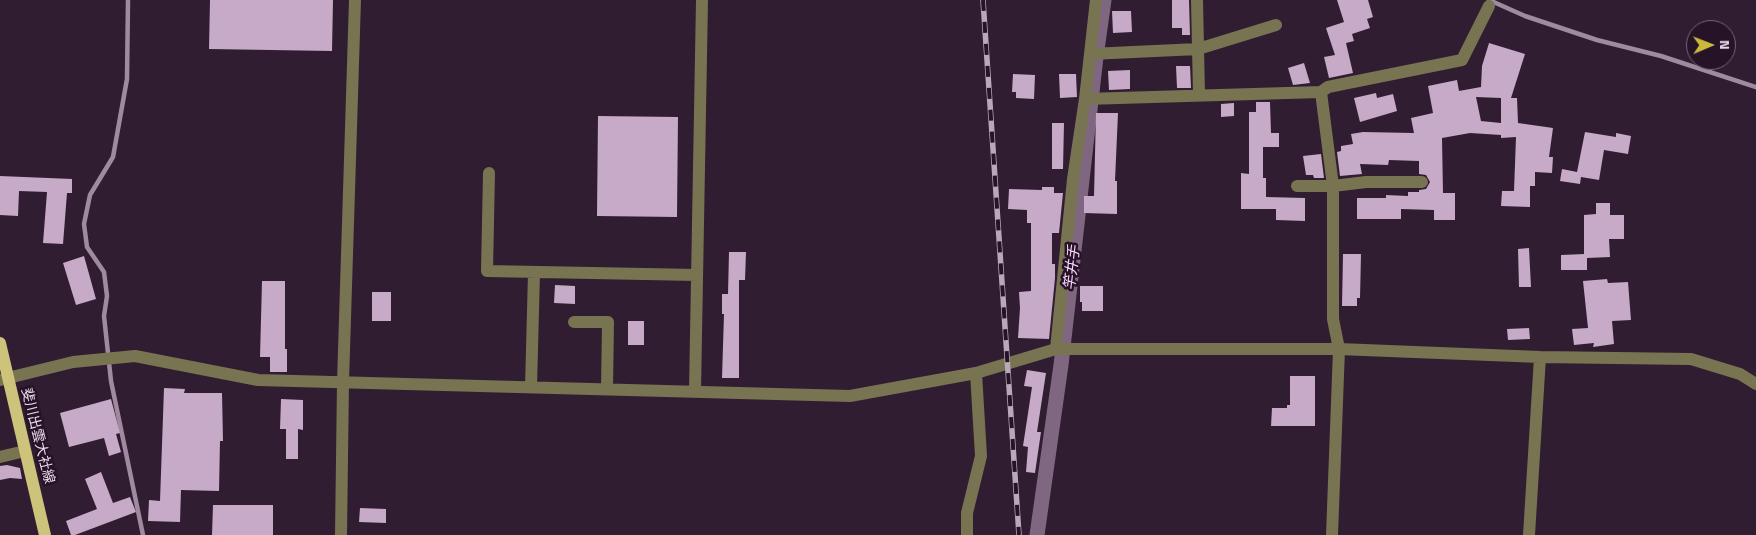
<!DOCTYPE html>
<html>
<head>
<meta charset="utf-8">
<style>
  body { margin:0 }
  #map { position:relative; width:1756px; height:535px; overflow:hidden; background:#301d32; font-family:"Titillium Web",sans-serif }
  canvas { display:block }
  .north { position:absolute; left:1686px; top:20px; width:50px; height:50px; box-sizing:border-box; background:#261328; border:1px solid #746375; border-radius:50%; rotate:89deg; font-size:14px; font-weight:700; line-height:20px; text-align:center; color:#e9dbe9 }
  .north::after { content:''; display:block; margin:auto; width:18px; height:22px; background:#caba3a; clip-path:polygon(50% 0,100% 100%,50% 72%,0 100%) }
</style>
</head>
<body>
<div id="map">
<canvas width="1756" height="535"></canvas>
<div class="north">N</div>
</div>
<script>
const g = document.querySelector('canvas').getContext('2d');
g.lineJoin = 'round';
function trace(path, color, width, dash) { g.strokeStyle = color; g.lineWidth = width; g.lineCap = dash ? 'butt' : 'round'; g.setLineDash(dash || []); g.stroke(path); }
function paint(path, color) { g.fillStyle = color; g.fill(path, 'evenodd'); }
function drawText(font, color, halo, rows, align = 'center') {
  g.font = font + ' "Titillium Web","Noto Sans JP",sans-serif'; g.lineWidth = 5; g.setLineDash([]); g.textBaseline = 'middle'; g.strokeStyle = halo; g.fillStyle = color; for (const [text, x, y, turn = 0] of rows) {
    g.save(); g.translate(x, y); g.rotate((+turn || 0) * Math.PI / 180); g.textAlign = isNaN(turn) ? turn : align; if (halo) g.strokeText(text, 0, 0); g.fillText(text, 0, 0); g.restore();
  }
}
trace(new Path2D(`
  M128 0 127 79 113 157 90 195 84 224 87 247 104 272 107 296 104 316 111 381 143 535
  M1489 0 1525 16 1597 40 1661 56 1756 87`), '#a08aa0', 4.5);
trace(new Path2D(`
  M1037 535 1061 365 1096 57 1104 0`), '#806781', 15);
paint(new Path2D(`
  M210 0H333L332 51 209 49Z
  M1172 0H1189L1190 35H1182V28H1172Z
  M1337 0H1368L1373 17 1367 19 1370 28 1352 34 1354 41 1346 43 1353 73 1329 78 1324 57 1335 55 1326 28 1344 22Z
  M1112 11H1131L1132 32 1113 33Z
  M1489 43 1525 54 1511 98H1517L1518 123 1553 128 1549 157H1553L1552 173 1535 172V186H1530V207L1501 206 1502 191H1514L1516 137 1501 138V135L1470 133 1442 138 1443 193H1455V220H1434V210L1401 209V219H1357V198H1386V195L1408 196V192H1419V190L1426 189 1430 182 1426 175 1419 174V161L1389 160 1388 165 1360 164 1362 174 1340 176 1337 152 1341 151V146L1353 144 1351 134 1363 132 1414 133 1411 118 1433 113 1428 86 1457 80 1459 91 1481 87 1482 66ZM1476 97 1501 98V123L1481 121Z
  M1304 63 1310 83 1293 85 1288 68Z
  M1176 66H1190L1191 88H1177Z
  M1130 70V89L1109 90 1108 71Z
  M1013 74 1035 75 1034 99 1016 98V92H1012Z
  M1059 74H1076L1077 97 1060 98Z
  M1376 93 1377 98 1393 94 1397 111 1360 122 1354 98Z
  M1256 102H1270L1271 133H1279V147H1263V178H1266V197L1305 198V221L1276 220V209H1241V173L1249 174V112H1256Z
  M1234 103V116L1221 117V104Z
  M1096 113H1118L1115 181H1117V214L1084 213V196H1094Z
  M598 116 678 117 677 217 597 216Z
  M1052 123H1064L1063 169H1052Z
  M1585 132 1616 137V133L1631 136 1628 154 1604 150 1599 180 1581 177 1580 184 1560 181 1562 169 1577 172Z
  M1321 154 1324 178H1314L1313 175H1306L1303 156Z
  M0 176 72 179V193H67L63 244 43 243 47 192 19 191 18 216 0 215Z
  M1042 187H1054V193H1063L1059 233H1052V264H1055V278L1049 339 1018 338 1020 308 1019 292 1031 291V223H1027V210L1008 209 1009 189 1042 190Z
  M1596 203H1610V215H1624V239H1609L1610 257 1587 258V270H1561V255L1584 254V215L1596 214Z
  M1529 248 1531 287H1519L1518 249Z
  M729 252H746L745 280H739V378H722L724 314H722V294H728Z
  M1343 254H1361L1360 298H1357V306H1342Z
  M84 256 96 299 76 305 63 263Z
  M1607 279 1608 283 1628 282 1631 320 1612 321 1614 344 1593 347 1594 343 1574 345 1572 329 1588 328 1583 281Z
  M262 281H285V349H287V372H270V357H260Z
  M555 285 575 286V304L554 303Z
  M1080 286H1103V311H1082V302H1080Z
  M372 292H391V321H372Z
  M628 321H644V345H628Z
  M1529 328 1530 339 1508 340 1507 329Z
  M1027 370 1046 373 1037 432H1041L1035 473 1026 472 1028 447 1023 446 1032 387 1024 386Z
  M1290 376H1315V426H1271L1272 408H1287V405H1290Z
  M164 388 185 389 184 393H222L223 441H220L219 491 181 490 180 522 148 521 149 500 160 501Z
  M111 399 120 433 116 434 121 452 109 456 104 438 69 447 60 413Z
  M281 399 303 400V430L298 429V459H286V429H280Z
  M7 465 20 468 22 479 10 478 0 480V466Z
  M101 472 113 503 130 497 136 512 75 535H71L66 521 97 509 85 479Z
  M213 505H273V535H212Z
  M360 508 386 509V523L359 522Z`), '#c6aac7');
trace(new Path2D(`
  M1197 0 1199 95
  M1090 54 1198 49 1276 25
  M1321 92 1328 87 1462 60 1489 6
  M1085 99 1321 92 1333 186V319L1339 349 1332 535
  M489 173 487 271 697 275
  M1297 186H1333L1366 182H1422
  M574 322H608L607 389
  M1056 349 1073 179 1085 99 1096 0
  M0 380 73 362 135 356 258 380 850 396 976 373 1056 349H1339L1540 357 1691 359 1740 374 1756 384
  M531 387 534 273
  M695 391 702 0
  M0 457 25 451
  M341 535 343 382 355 0
  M967 535V513L981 456 976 373
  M1529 535 1540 357`), '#787451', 12);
trace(new Path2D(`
  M0 343 45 535`), '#cdc37a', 12);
const rail = new Path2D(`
  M983 0 1019 535`);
trace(rail, '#b8a9b9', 5.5);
trace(rail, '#261328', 4, [11]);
drawText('14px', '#e9dbe9', '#261328', [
  ["斐川出雲大社線",37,436,76]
]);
drawText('italic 15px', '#f9d4fb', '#261328', [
  ["竿井手",1073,268,-83]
]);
</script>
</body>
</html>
